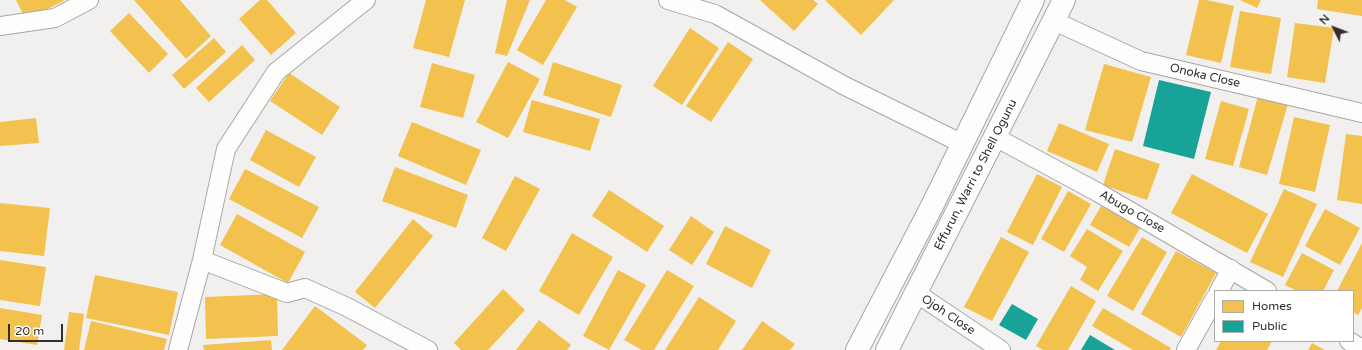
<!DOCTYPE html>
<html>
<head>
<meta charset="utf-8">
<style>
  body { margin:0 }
  #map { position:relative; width:1362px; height:350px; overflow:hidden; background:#f2f0ee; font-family:"Varela Round",sans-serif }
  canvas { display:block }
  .legend { position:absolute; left:1214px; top:290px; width:140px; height:52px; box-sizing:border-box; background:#fff; border:1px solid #acacab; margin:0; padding:5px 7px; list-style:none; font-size:12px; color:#302f2d }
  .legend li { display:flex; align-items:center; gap:8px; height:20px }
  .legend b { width:20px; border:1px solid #acacab }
  .north { position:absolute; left:1314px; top:8px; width:40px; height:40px; -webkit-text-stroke:3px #fff; paint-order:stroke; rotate:312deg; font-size:11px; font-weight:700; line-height:16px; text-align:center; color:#302f2d }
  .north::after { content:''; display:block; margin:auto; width:14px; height:18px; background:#302f2d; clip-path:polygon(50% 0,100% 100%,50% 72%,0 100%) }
  .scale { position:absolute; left:8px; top:324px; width:55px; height:18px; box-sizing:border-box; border:2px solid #302f2d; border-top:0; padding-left:5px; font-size:12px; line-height:14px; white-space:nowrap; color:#302f2d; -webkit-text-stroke:3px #fff; paint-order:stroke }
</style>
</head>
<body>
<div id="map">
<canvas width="1362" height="350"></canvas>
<ul class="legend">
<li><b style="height:11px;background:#f2c14e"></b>Homes</li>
<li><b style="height:11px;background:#17a398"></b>Public</li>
</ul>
<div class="north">N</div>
<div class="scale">20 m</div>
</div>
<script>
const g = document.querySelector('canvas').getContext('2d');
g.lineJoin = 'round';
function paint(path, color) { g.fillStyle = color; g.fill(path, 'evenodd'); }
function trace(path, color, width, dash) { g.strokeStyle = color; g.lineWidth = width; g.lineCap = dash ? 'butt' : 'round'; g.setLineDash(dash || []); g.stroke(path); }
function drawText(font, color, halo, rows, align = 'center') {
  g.font = font + ' "Varela Round",sans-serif'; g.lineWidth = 4; g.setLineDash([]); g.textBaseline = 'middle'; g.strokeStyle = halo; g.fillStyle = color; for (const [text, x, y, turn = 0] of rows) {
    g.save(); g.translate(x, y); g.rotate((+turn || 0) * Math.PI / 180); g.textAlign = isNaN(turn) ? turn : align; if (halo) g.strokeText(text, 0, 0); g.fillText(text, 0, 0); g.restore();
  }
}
paint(new Path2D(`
  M16 0H65L26 20Z
  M134 0H180L211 36 186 59Z
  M260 0H267L296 33 271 55 239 19Z
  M426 0H465L449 57 413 48Z
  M507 0H530L507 56 495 53Z
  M546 0H565L577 7 543 65 517 50Z
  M760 0H813L818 4 794 31Z
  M825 0H894L861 35Z
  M1199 0H1207L1234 6 1221 63 1186 55Z
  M1240 0H1261L1257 8Z
  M1318 0H1362V16L1317 9Z
  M1240 11 1281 18 1271 74 1230 67Z
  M129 13 168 54 149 73 110 31Z
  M1295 23 1334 28 1325 83 1287 77Z
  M690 28 719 48 682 105 653 86Z
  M214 38 226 52 184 89 172 75Z
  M728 42 753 59 711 122 686 106Z
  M242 45 255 60 209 102 196 88Z
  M508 62 540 79 508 138 476 122Z
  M553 62 622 85 611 117 543 95Z
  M432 63 475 75 463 118 420 107Z
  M1104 64 1151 77 1132 142 1085 130Z
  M289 73 340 107 322 135 270 101Z
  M1258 96 1288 104 1267 175 1239 167Z
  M532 100 600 119 590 151 523 132Z
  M1221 101 1249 109 1233 166 1205 159Z
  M1294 117 1330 125 1315 192 1279 184Z
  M36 118 39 143 0 146V122Z
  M412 122 481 150 466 185 398 156Z
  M1059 123 1109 144 1097 172 1047 151Z
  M266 130 316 157 299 187 250 160Z
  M1346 134 1362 136V204L1337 200Z
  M1115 149 1160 164 1147 200 1103 185Z
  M395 167 468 195 456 228 382 201Z
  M245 169 319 207 302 238 229 199Z
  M1037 174 1062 187 1033 245 1007 232Z
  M1192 174 1268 214 1247 253 1171 213Z
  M515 176 540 189 506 251 482 238Z
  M1284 189 1317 204 1283 277 1250 262Z
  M609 190 664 226 647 252 592 216Z
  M1068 191 1091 204 1064 252 1041 239Z
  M0 203 50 208 44 256 0 251Z
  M1101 206 1140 228 1129 247 1090 225Z
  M1325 209 1360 228 1340 265 1305 246Z
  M237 214 305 252 288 283 220 245Z
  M691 216 714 232 692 265 669 250Z
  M413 219 433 236 375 308 355 292Z
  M725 226 771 250 752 288 706 264Z
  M1087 229 1123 251 1098 291 1080 280 1087 267 1070 256Z
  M572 233 613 257 579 315 539 291Z
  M1001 237 1029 252 992 321 964 307Z
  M1142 237 1167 252 1133 311 1107 296Z
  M1362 243V308L1358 315 1353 312V291H1337Z
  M1176 251 1216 273 1181 337 1141 314Z
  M1302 253 1334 270 1323 291H1297L1285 285Z
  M0 260 46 267 40 306 0 300Z
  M618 270 646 285 609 350 583 336Z
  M667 270 694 286 654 350H642L624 340Z
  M95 275 178 292 169 335 86 318Z
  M1071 286 1096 301 1068 350H1043L1036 346Z
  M503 289 525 310 488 350H461L454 343Z
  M277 294 278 336 206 339 205 297Z
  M699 297 736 321 718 350H665Z
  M315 306 367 345 363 350H282Z
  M0 308 42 315 37 345 0 339Z
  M1103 308 1171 348 1170 350H1133L1092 326Z
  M69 312 84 314 79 350H64Z
  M539 320 571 345 567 350H516Z
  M91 321 167 339 164 350H84Z
  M762 321 795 344 790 350H742Z
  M271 340 272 350H204L203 345Z
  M1221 341H1272L1267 350H1216Z
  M1312 343 1325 350H1308Z`), '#f2c14e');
paint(new Path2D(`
  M1159 80 1211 92 1194 159 1143 146Z
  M1012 304 1038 319 1026 340 999 325Z
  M1090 335 1115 350H1081Z`), '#17a398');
const minor = new Path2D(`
  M668 0 715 14 845 86 963 144
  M1054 21 1141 61 1362 113
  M0 26 55 18 89 0
  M995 137 1099 193 1267 291
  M202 260 287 293 305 288 347 307 428 350
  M1219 291 1231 269
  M916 293 1001 350
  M1349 341 1362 349
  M178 350 202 260 226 149 276 72 366 0
  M1186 350 1215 298`);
const secondary = new Path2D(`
  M857 350 931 208 1033 0
  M887 350 1064 0`);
trace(minor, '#a7a6a5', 20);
trace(secondary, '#a7a6a5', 24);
trace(minor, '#fdfdfc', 18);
trace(secondary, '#fdfdfc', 22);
drawText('12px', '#302f2d', '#fff', [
  ["Onoka Close",1205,76,13],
  ["Effurun, Warri to Shell Ogunu",976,175,-63],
  ["Abugo Close",1132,212,30],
  ["Ojoh Close",948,315,34]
]);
</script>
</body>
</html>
